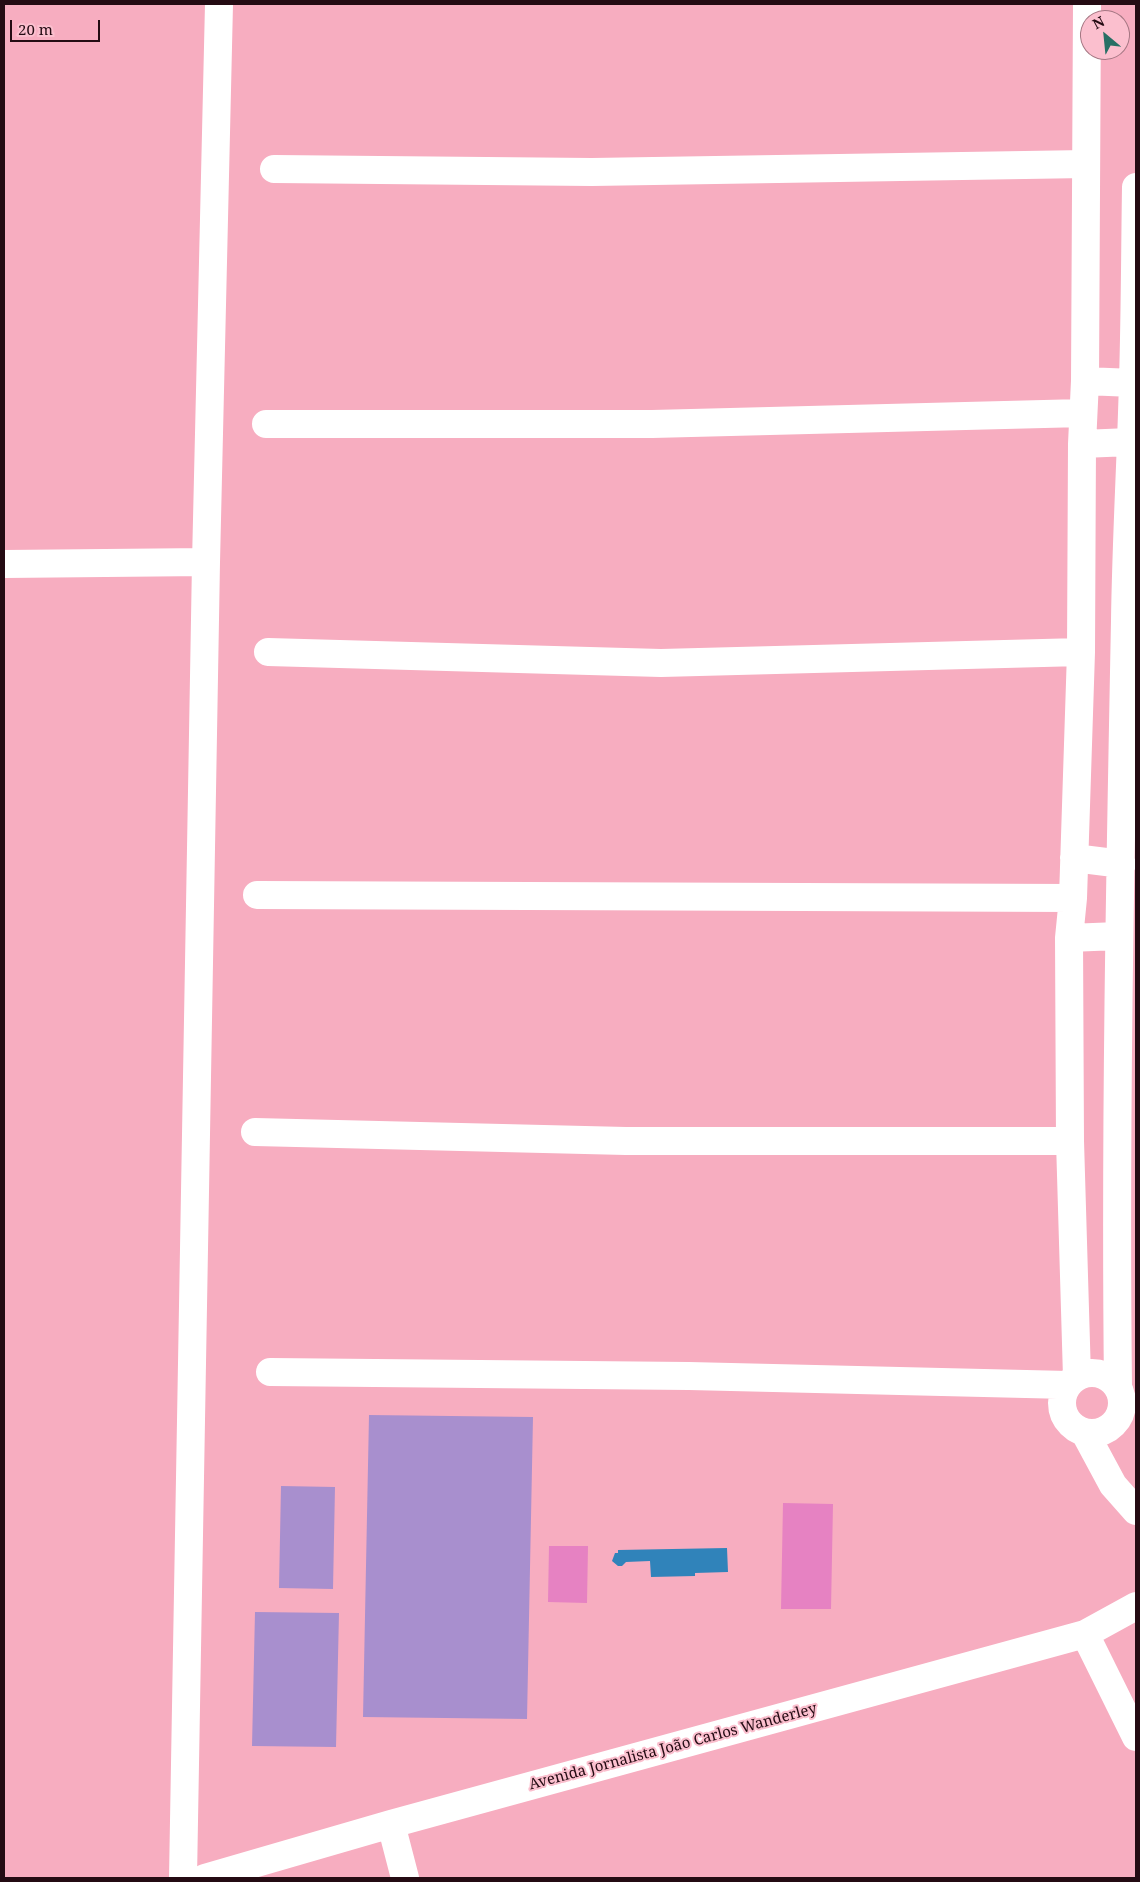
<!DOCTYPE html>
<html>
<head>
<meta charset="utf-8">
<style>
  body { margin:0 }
  #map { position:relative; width:1140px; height:1882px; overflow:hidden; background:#f7adc0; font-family:"Noto Serif",serif }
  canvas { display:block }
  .frame { position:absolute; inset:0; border:5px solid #240b13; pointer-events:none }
  .north { position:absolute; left:1080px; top:10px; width:50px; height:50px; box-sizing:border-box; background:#fbbfce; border:1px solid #a57783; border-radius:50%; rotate:332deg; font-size:14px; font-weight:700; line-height:20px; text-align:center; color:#240b13 }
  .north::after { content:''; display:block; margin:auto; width:18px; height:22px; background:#286f65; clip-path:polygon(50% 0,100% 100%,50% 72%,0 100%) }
  .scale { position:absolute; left:10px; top:20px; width:90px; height:22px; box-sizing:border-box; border:2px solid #240b13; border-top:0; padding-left:6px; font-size:15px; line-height:18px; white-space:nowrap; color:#240b13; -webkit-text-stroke:4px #fbbfce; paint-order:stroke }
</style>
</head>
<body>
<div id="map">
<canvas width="1140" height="1882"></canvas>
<div class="frame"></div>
<div class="north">N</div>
<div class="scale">20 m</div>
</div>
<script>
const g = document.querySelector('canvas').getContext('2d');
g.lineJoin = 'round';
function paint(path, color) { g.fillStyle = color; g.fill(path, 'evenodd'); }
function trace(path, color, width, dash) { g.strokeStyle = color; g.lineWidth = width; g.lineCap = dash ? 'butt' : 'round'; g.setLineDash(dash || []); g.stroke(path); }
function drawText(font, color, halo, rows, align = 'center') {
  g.font = font + ' "Noto Serif",serif'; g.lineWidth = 4; g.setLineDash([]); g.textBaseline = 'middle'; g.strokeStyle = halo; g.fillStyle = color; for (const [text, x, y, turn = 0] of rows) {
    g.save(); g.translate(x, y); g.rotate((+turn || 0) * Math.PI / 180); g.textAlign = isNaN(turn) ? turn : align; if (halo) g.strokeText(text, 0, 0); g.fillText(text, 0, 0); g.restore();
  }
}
paint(new Path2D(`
  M369 1415 533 1417 527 1719 363 1717Z
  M281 1486 335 1487 333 1589 279 1588Z
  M255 1612 339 1613 336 1747 252 1746Z`), '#a88fce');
paint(new Path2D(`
  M727 1548 728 1572 695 1573V1576L651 1577 650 1561 626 1562 622 1566H618L612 1561 615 1553H618V1550Z`), '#3083ba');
paint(new Path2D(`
  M783 1503 833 1504 831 1609H781Z
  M549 1546H588L587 1603 548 1602Z`), '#e682c2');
trace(new Path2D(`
  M274 169 592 172 1086 164
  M1085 381 1133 383
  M266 424H652L1083 413
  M1082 444 1130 442
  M4 564 206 562
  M268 652 661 663 1081 652
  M1074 858 1122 864
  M257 895 1073 898
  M1069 938 1118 936
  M255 1132 626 1141H1070
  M270 1372 689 1376 1068 1385
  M1062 1403a30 30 0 1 1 60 0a30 30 0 1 1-60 0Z
  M1077 1377 1070 1141 1069 938 1073 898 1081 652 1082 444 1085 381 1087 4
  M1118 1386C1115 1131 1120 876 1125 621 1126 541 1131 460 1133 380 1135 316 1135 252 1136 187
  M1085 1433 1113 1485 1136 1511
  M1085 1634 1136 1737
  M391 1824 405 1878
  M183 1878 206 562 219 4
  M205 1878 391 1824 1085 1634 1136 1606`), '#fff', 28);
drawText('15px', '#240b13', '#fbbfce', [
  ["Avenida Jornalista João Carlos Wanderley",673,1747,-15]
]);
</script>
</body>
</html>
